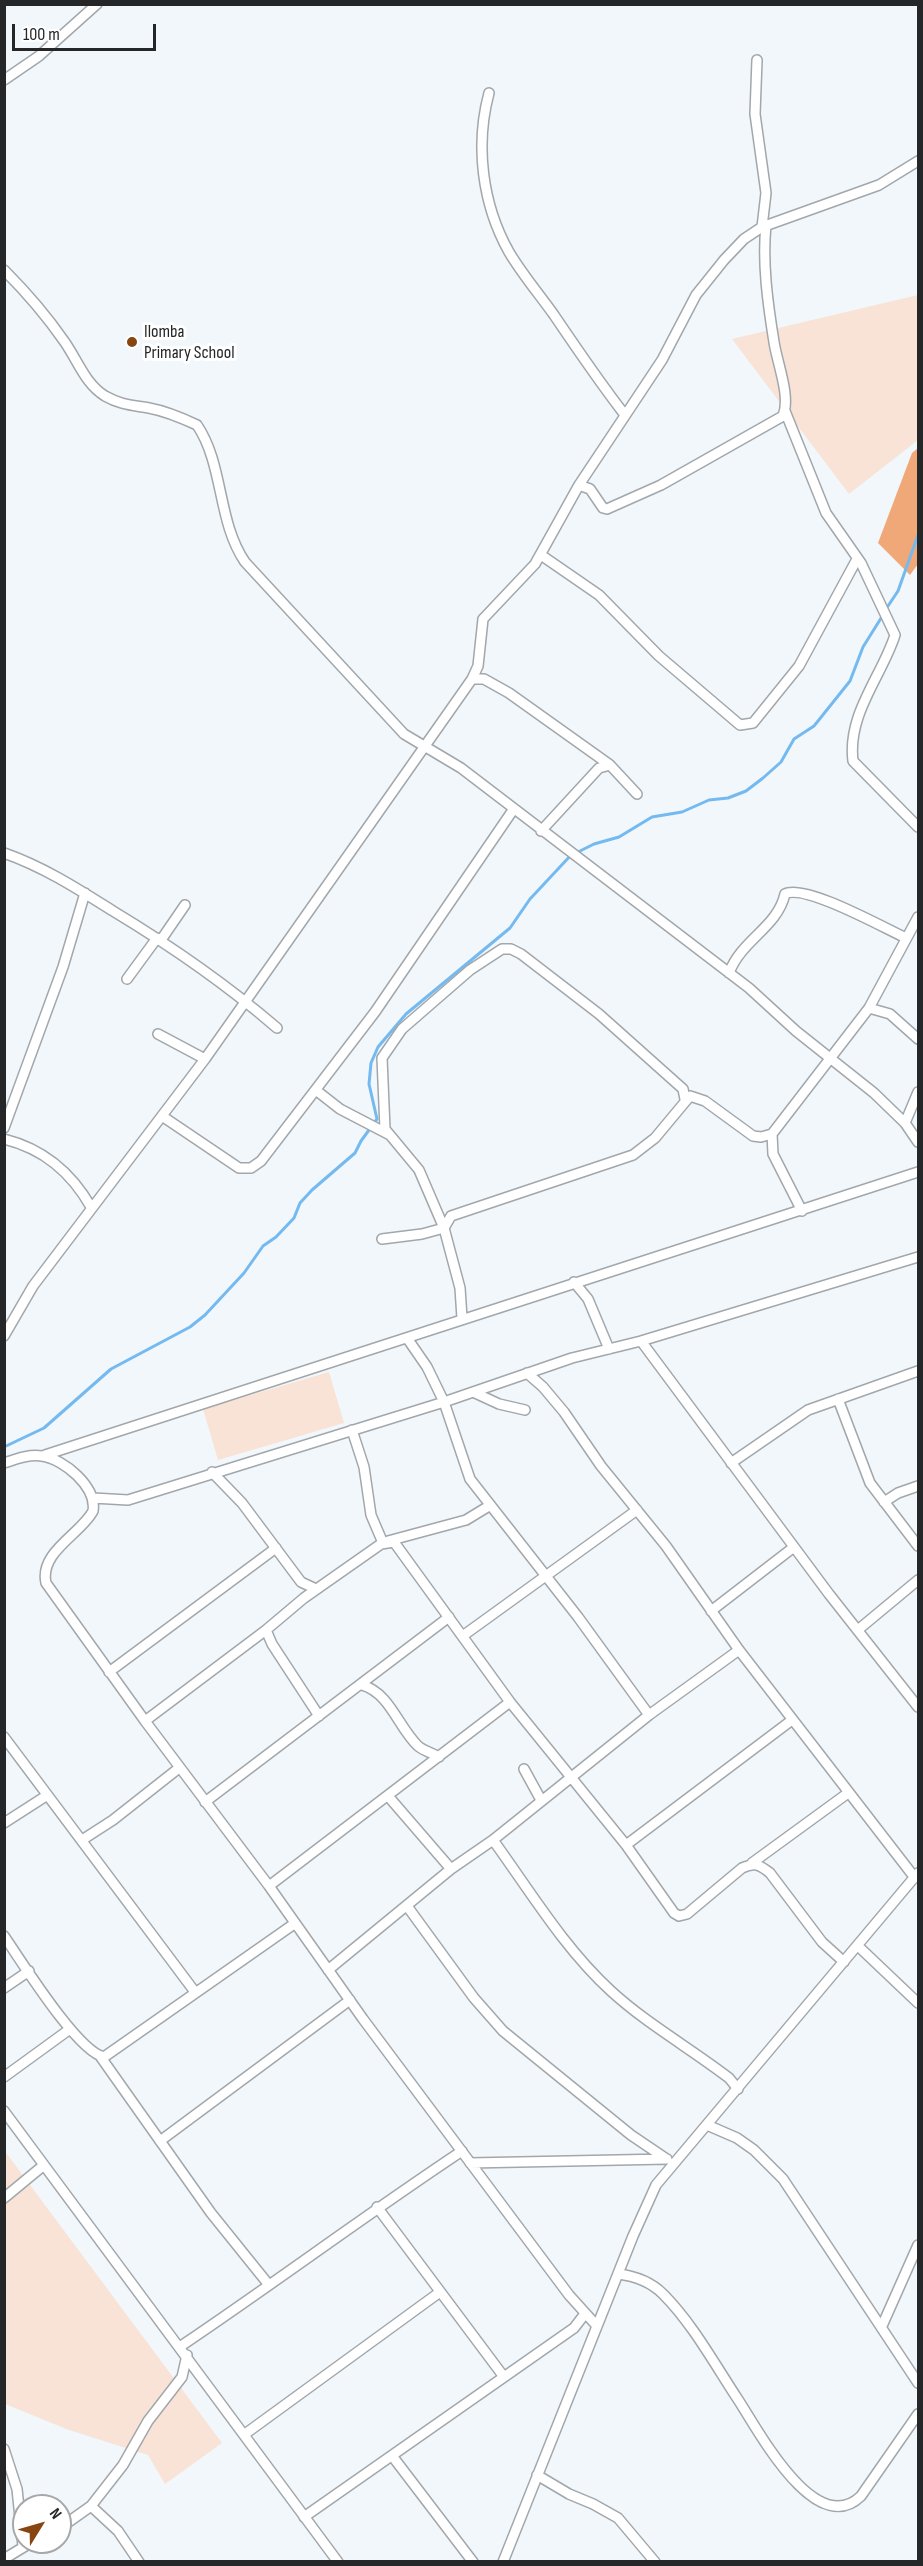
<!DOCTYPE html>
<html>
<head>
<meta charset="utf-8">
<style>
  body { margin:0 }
  #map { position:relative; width:923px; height:2566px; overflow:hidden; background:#f1f7fb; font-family:"Sofia Sans Condensed",sans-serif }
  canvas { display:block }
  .frame { position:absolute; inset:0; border:6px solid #242628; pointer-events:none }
  .north { position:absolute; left:12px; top:2494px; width:60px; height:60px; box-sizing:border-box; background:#fff; border:2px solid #a7a8a9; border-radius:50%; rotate:53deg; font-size:16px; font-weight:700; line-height:24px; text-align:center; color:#242628 }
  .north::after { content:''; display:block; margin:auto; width:21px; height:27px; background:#864511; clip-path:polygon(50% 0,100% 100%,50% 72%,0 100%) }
  .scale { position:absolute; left:12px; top:24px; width:144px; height:27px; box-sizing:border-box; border:3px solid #242628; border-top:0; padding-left:8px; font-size:18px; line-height:21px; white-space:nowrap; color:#242628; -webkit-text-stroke:4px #fff; paint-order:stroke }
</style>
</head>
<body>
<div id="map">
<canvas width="923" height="2566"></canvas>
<div class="frame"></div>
<div class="north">N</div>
<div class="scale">100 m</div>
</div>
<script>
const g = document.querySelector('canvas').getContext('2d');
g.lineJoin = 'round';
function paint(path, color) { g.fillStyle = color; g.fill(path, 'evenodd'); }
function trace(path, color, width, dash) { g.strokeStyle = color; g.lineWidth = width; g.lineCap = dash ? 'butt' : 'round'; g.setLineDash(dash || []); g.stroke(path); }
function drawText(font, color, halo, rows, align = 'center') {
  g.font = font + ' "Sofia Sans Condensed",sans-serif'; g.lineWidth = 6; g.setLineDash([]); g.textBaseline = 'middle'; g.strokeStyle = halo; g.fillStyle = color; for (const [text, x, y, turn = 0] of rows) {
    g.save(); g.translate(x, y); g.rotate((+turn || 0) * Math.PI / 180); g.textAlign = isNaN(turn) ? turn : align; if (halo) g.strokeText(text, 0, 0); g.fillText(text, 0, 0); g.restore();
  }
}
paint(new Path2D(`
  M918 295V440L849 494 732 339Z
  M329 1372 344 1423 218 1460 203 1409Z
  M4 2150 222 2443 165 2484 148 2455 69 2430 5 2404Z`), '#f9e3d6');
paint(new Path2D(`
  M918 448V564L910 575 878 543 912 453Z`), '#f1a879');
trace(new Path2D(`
  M886 609 898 591 918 535
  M578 852 594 844 619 837 652 817 682 812 709 800 728 798 746 791 763 778 781 762 794 739 814 726 850 681 863 647 883 615
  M4 1447 44 1428 111 1369 190 1327 205 1315 244 1273 263 1246 276 1237 294 1218 300 1203 312 1190 355 1153 361 1141 377 1119 369 1084 371 1063 378 1047 406 1014 510 928 530 899 572 854`), '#74baf0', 3);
const minor = new Path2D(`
  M757 60 755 114 766 193 762 227
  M4 80 39 56 97 4
  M489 93C475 145 482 204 509 252 522 274 539 294 554 315 577 349 600 383 625 415
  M4 270C26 292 46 315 64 341 77 359 85 384 105 396 121 405 132 405 149 408 165 411 182 418 197 425 224 465 217 521 245 562L404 734 461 768 749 988 796 1031 874 1093 905 1123 918 1142
  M785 411 826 513 861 563 895 635C882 676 847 714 853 761L918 827
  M579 485 590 489 603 508 607 509 661 485 783 416C791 396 777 363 774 342 768 305 762 263 766 225
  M541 555 599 595 659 656 740 725 753 723 799 666 857 559
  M472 679H484L509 693 610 765 637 794
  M541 831 599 768 610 765
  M4 853C44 867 78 889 113 911 171 946 226 984 277 1028
  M161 940 185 905
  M729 973C742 939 777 928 785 894 804 883 884 928 906 938
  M127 979 157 938
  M869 1008 890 1014 918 1039
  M158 1034 205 1059
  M317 1091 340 1109 388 1134
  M162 1116 239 1168H251L261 1161 375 1012 513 810
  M905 1123 918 1092
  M4 1128 63 967 85 893
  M772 1134 773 1154 802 1211
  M4 1139C44 1149 71 1172 91 1207
  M382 1239 422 1234 444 1228 419 1170 385 1129 382 1058 402 1029 470 970 502 949H511L521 954 599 1014 683 1089 685 1099
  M574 1282 588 1299 609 1349
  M462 1318 460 1288 444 1228 451 1216 633 1155 655 1138 690 1096 705 1101 753 1136 761 1137 772 1134 869 1008 918 917
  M4 1336 33 1286 205 1059 472 679 478 666 483 619 535 564 579 485 662 360 696 295 724 260 744 239 762 227 879 185 918 161
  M407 1338 427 1367 444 1402 470 1479 578 1617 649 1715
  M641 1341 829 1594 918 1707
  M527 1373 543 1387 564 1412 601 1466 666 1546 739 1650 915 1878
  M473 1392 499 1404 525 1410
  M838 1399 870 1483 918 1546
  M352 1430 364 1467 371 1515 383 1543
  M45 1455 918 1172
  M4 1463C16 1459 29 1454 42 1456 64 1459 97 1487 93 1511 81 1534 39 1552 46 1583L145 1721 269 1886 363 2019 569 2295 597 2326
  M731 1463 808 1410 918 1371
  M212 1472 242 1503 301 1582 316 1589
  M93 1498 128 1500 444 1402 572 1358 641 1341 918 1257
  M884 1502 898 1493 918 1486
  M388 1541 466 1520 489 1506
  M711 1611 794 1547
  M859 1629 918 1580
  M266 1630 272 1644 319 1716
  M464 1635 637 1510
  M109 1672 276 1548
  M362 1685C390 1693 398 1727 418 1746 424 1751 432 1753 439 1757
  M145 1721 266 1630 304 1598 381 1544 394 1542 510 1702 626 1845 674 1913 679 1916 687 1914 742 1868C755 1862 760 1865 770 1873L822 1942 844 1962
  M4 1737 195 1992
  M524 1769 541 1800
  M388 1796 451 1869
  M205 1802 449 1617
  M4 1823 46 1796
  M82 1840 113 1820 179 1768
  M493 1840C530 1891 564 1948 611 1991 647 2024 690 2048 729 2078L738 2089
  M626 1845 792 1720
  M752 1863 848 1793
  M269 1886 510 1702
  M407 1906 474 1998 503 2031 631 2135 665 2158
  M4 1936C22 1962 77 2051 104 2057L294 1924
  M858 1946 918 2003
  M328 1970 451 1869 493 1840 649 1715 739 1650
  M4 1988 29 1971
  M100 2056 211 2213 269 2285
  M4 2077 70 2029
  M4 2111 338 2562
  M707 2125 737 2138 754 2150 783 2179 918 2383
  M160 2141 350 2000
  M470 2163 667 2159
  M4 2198 44 2165
  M377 2207 504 2377
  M618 2274C635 2276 650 2281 663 2294 692 2323 714 2363 737 2398 756 2426 815 2541 861 2496L918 2414
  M882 2326 918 2245
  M181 2346C276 2282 367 2214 462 2151
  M245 2434 440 2292
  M4 2449 17 2489 23 2546
  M393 2457 473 2562
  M537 2475 569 2494 593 2504 618 2518 655 2562
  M91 2506 118 2531 139 2562
  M304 2517 574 2328 584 2315
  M60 2528 91 2506 123 2465 148 2421 182 2377 187 2355
  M4 2559 32 2542
  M503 2562 633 2236 656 2185 918 1873`);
trace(minor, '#a2a7ab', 12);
trace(minor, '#fff', 9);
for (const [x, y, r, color] of [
  [132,342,6,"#864511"]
]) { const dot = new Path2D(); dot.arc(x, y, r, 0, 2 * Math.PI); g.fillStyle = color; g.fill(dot); trace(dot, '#fff', 2); }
drawText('18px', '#242628', '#fff', [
  ["Ilomba",144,332],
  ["Primary School",144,353]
], 'left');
</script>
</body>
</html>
